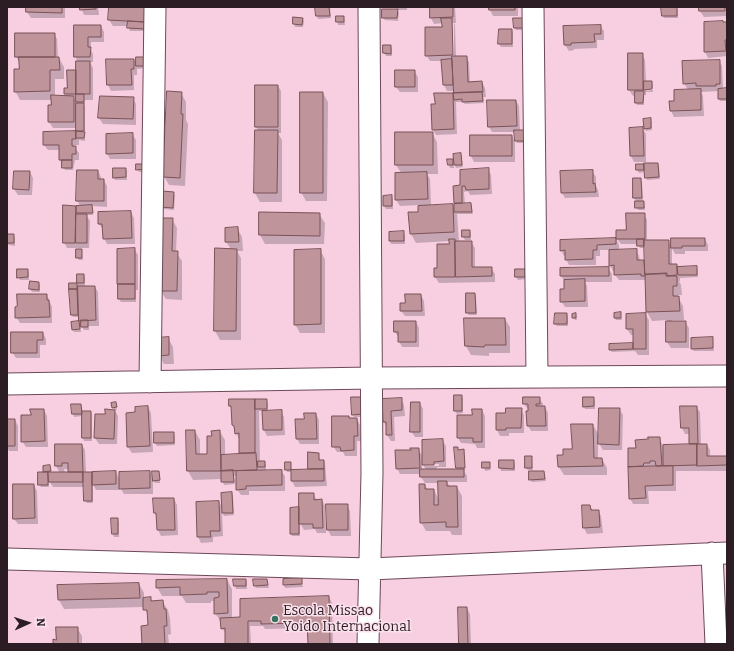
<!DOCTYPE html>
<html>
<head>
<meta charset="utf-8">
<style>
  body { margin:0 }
  #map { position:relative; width:734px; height:651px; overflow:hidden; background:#f8cfe1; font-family:Bitter,serif }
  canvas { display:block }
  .frame { position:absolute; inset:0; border:8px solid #2c1d24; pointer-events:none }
  .north { position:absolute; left:8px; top:603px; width:40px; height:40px; -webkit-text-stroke:3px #fbe1ec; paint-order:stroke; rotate:87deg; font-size:11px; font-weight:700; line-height:16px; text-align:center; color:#2c1d24 }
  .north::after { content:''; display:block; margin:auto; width:14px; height:18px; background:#2c1d24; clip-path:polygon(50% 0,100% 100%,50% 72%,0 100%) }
</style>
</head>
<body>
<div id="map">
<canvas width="734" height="651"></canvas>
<div class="frame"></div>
<div class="north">N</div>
</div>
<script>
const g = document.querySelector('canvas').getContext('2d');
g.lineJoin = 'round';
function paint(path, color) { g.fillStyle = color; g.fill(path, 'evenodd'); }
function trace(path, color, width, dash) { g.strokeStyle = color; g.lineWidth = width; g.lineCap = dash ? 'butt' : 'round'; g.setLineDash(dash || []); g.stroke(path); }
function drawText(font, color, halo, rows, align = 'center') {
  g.font = font + ' Bitter,serif'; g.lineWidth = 3; g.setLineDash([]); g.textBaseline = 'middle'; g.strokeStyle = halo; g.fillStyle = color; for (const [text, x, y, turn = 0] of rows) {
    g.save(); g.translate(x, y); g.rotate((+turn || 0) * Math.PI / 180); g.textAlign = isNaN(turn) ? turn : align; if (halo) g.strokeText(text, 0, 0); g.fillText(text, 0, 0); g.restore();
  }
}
paint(new Path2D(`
  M27 7H65V18H31L27 12Z
  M81 7H98L99 15H84Z
  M110 7H150L147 31H130L128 26H113L109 20Z
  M316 7H330L331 18 318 19 317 16Z
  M396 7H407V10H397L399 13 398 21 385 20 383 18 397 10Z
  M431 7H455L456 23H454L455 25 456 57H466L469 62 470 83 482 82 485 88 486 97H483L484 103 465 104 463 102H456L457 134 436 135 433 130 436 105 452 94 455 98V91H447L444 85 442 61H430L426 55 443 28V23L434 24 431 18ZM452 23H454V60H452Z
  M490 7H518V16H493L490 10Z
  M676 7 678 10V18H664L663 16Z
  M697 7H727V16L704 17Z
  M337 17H344L345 25H338Z
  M523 18 524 30H516L515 28Z
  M302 19 304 21 303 27H295L294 24Z
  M724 23H727V56L708 58 705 52Z
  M75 26H101L104 32V42H91V50L93 54V62H90L93 68V100H85V104H83L85 106V141L79 140V145H74V147L79 153V160H75L73 170H65L60 160V150H48L44 145 77 132V128H53L49 122 52 100H20L15 91 20 70V62L16 57 54 34 57 39 58 58H59L64 67V79H55V96H67L65 94 77 71 78 62 75 56ZM73 96H77V103Z
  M600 26 604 31V40H597V48L574 49V50L569 51 565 45Z
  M511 30 513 32V47H501L499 44Z
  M384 46H391L392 49V56H386L384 53Z
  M642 54 645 60 646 82H652L653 85V88L646 89V91L653 90V92H646V95H644V105H637L636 103V95L633 96 629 90Z
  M137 58 147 68 137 69V75H134V90L111 91 108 85 134 60 137 65Z
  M719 61 722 66 723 90 727 89V101H720L719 99V91L701 92 703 96 704 116 674 117 671 111 670 102H676L688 90 684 83Z
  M414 71 418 77V92H400L396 87Z
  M278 86 281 91V133H278L282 140V202H260L255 193 259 131 256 127Z
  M181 93 186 102V120L188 124 185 186 169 185 164 176Z
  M323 93 328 102 327 201H306L301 192Z
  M133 98 136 104V125L103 124 99 118Z
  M516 101 519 106 520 131 525 143H517L516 141 515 132H492L489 127Z
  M650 119 652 122V130L646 131 645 128Z
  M642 128 646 134V162H634L631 156Z
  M396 133H432L437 142 438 174H427L430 179 431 206 452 205 455 211 454 186H462L488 169 491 175 492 194 470 195 468 191 464 192 465 205 471 204 473 214H457L459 242H471L475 248V268H491L495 274V282L439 283 435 277 438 269 450 245V241L416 243 411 234 409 213H419V205L400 206 396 200 402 174 396 165Z
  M132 134 136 140V159H110L107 153Z
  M512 136 515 142V162H474L471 156Z
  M461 154 462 157 463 167 456 168 454 163V168H450L448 160H452L455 164Z
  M658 164 659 166 660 179 647 180 645 172 639 173 637 170V165Z
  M146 167 147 172H139L137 169Z
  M125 169 127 171V180H115L114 178Z
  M98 171 101 177V180H104L107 186V207L92 206 93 215H86L90 221 89 248H67L64 242V206H80L77 200Z
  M592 171 596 177V186L598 190 599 197 565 198 562 193Z
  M30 172 33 178 32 195H18L14 189Z
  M641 179 642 182 643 202 645 205V210H638L636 201 634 198Z
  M173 193 175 195 174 210 164 209 162 207Z
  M391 196 393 199V209H386L384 206V197Z
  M131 212 134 218 135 244H107L104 238 103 229 99 224Z
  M319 214 325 223 324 244H265L260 235Z
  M644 214 647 220V241H668L672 247 705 239 708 245V251H685V254H675L672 248V265H676L678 268 696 267 698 270V277L680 278V281H679L681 285 682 295H677L683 306 684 320H672V322H685L689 328V348H671L667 342V320L652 321 647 312 646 282 644 280H619L615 275V271H613L610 265V250H600V256H596V265H569L566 259V256H564L561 250 616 239 619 245V250H636L639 256 640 261H646L645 248H640L638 244H621L617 239Z
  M172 219 177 228 176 252 182 261V300L166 299 160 290Z
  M226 228H237L242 237 243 251H237L241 258V340H220L215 331 216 249H231L226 242Z
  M463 231H469L471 233V240H465L463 237Z
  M403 232 405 235V244H391L390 241V233Z
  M13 235 15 238V246L9 245 7 243Z
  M134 249 138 255V290H136V302H121L119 299V285Z
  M81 250 83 260H79L77 257Z
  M320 250 325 259V333H300L295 324Z
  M608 268 612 274V282H585L587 286 588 307H565L561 301 565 290V282L561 276Z
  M27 270 29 273V280H20L18 277Z
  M524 270 526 272V279L518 280 516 277Z
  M78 275H84L85 277V287H95L98 292 99 326H89V330H84L80 324 81 332H74L72 323 81 322 80 317H73L72 315 70 284H78Z
  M30 282 39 283 40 285V292H32L30 289Z
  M475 294 476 297 477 315H469L467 313Z
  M47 295 52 307V323H20L16 317Z
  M421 295 424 301 425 316H405L401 311Z
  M620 313 622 320H616L615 318Z
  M566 314 568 316V326H557L555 324Z
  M576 314 577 320H575L573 317Z
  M645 314 649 320V355H638L635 351 612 352 610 350 634 347V335H631L627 329Z
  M505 319 510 327V353H489V356L471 355 466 346Z
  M395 322H416L419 328V347H402L399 341V338L395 332Z
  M43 333 46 339V345H40V358H16L12 352Z
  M168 338 173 347 174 364H164L159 355Z
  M712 338 713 341 714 351H694L692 349Z
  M461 396 463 398V413L457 414 455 411Z
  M352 398 363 417H354L353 415Z
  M539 398 543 404V407H545L548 413V431H531L528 426 529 409H528L524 404Z
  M593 398 595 401V409H585L584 406Z
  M401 399 404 405 405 416 394 417 395 441H391L387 435V428L384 422 383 400Z
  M266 400 268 403V412L281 411 284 417 285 435 267 436 264 430 263 411H259L260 462H264L266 464V471H281L285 476V491H249V495H241L237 489V476H234L235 484 224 485 222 479 193 480 188 471 187 431H195L200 440V455L208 454 213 437 220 432 225 440V455H241L240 442 233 425 232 410 230 406Z
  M115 403 117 410H114L113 407Z
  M420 403 423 409V437H415L411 431Z
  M72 405H81L83 412H91L92 415V441H84L83 438V416L74 417 73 414Z
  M148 407 151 413 153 452 132 453 128 447 136 413Z
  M696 407 700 412 701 445H707L710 450V457H727V471H676V491H648L649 504H633L630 498 629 449H637L659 438 663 446 690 445V434H685L682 428Z
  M521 409 524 415V433H509V436H500L497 430 506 414Z
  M619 409 623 415 622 450H603L598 442V459H602L607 468V475H564L559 467 564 456 573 450 593 425 600 437Z
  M44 410 47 416 48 447H26L22 441 32 416Z
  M482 410 485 416V448H477L475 444 461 443 458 438Z
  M115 411 118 416 117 444H99L95 438 106 415Z
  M316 414 319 420V444H300L297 439 305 420Z
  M349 419H357L360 425 361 441H357V456H345L343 452H337L333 446Z
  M7 420H15L18 426V451H9L7 447Z
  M173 433 175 436V445L157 446 155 443Z
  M442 440 446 446V467H437V470H457L455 448H457L459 451 463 450 464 453 465 471H464L467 476V482H447L450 487H457L462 496V535H452L450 531H426L421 522 425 485 428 490H434L439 500V483H425L421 477V474H400L397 468 396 451 418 449 423 457ZM422 462 426 470H422ZM425 464H439V466H425Z
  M82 445 85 450 86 473 116 472 120 481 150 472 154 479 158 472 160 474V483H155L153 480V494H124L119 486V490H96L93 484V503H87L85 500V487H53L49 481V487H41L39 484 44 473V467L50 466 51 473H60L56 466ZM64 469H69V473H65Z
  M319 454 320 461H324L325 463 327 486 295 487 292 481V472H287L286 469 290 463 292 471 310 470 309 469Z
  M531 457 532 460 533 470H528L526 468Z
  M514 461 515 464V471H501L500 468Z
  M483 463H489L491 470 485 471Z
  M544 472 546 481 532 482 530 479Z
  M34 485 37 491 38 524H18L14 519Z
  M232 493 233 496 234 515 224 516 222 512 223 536 213 537V542L201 543 198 537 219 502 223 509Z
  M313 494 317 500H322L325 506 326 533H317L315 529 304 530 300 523V536H292L291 534 298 508Z
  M154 499H174L177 505 178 535 161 536 158 530 157 517 155 513Z
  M327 505H347L350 511 351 536H331L328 530Z
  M590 506 593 511H598L601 516 603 533 587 534 584 528Z
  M112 519H117L119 522V537H114L113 534Z
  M301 579 303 587 285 588 284 585V580Z
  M227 580 232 589V618H241L329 597 332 603 333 644H309L308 628 265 629 263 626H250L251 644H226V634L222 628 221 622 215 613V601H211V603H186L182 596H162L157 587Z
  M234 580H246L247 582V589H236Z
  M267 580 269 588H256L255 586Z
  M139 584 144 593V598H150L153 602 162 601 168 610 170 619 171 634 168 635 169 644H143L149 626V617L144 607 64 609 59 600 58 586Z
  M467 608 470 614 471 644H460Z
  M77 628 82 636V644H54Z`), '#0003');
const building = new Path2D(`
  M26 7H62V13L26 12Z
  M80 7H96V9L80 10Z
  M109 7H147L146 22 108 20Z
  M315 7H329L330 16H316Z
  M430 7H453V17L430 18Z
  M489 7H515V10H489Z
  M661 7H677V16H662Z
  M699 7H725V11H699Z
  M382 9H398L397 18H382Z
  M336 16H344V22H336Z
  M293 17 303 18 302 25 293 24Z
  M441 18H452L453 55 425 56V27H442Z
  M513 18H523L524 28H514Z
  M128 21 146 22V29L127 28Z
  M723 21V22H727V40H725L726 51 704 52V22Z
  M74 25H101V37H88V47H91L90 57H74Z
  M601 25V34H594L595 42 571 43V45H564L563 26Z
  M499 29H512V44H498Z
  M15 33H55V57H15Z
  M383 45H391V54L383 53Z
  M628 53H643V90H628Z
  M452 56H467L468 82 482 81 483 92 454 93Z
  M19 57H59L60 70H50V91L14 92V69H19Z
  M136 57H146V66H136Z
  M106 59H134V69H131L132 85H107Z
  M452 59 453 85H443L441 60Z
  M720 60V84H716V86H696V83L683 84 682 61Z
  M76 61H90V94H76Z
  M67 70H76V94H64V88H67Z
  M395 70H415V87H395Z
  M644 81H652V89L644 90Z
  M255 85H278V127H255Z
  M727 88V99H718V89Z
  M701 89V110L670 111 669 101H674V90Z
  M167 91 182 92 181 114H183L180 178 163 177Z
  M635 91H644L643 103H635Z
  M300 92H323V193H300Z
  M482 92 483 101 462 102V99L454 100 453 93Z
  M434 93H453L454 129 432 130 431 104H435Z
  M76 94H84V102H76Z
  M51 95 74 96V122H48V105H51Z
  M100 96 134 97 133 119 98 118Z
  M487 100H516L517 126 488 127Z
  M76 103H84V131H76Z
  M651 118V128L644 129 643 119Z
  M643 127 644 156H630L629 128Z
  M255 130H278L277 193H254Z
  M514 130H524V141H515Z
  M76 131V139H72V146H76V154H72V160H59V145H43V132Z
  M76 131 85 132 84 138H76Z
  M395 132H433V165H395Z
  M133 133V153L106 154V134Z
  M470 135H512V156H470Z
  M461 153 462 165H454L453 154Z
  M447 159H453V165H448Z
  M62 160H72V168H62Z
  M644 163H658L659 177 645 178Z
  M136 164H146V169L136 170Z
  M636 164H644V170H636Z
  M113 168H126V177L113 178Z
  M489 168V189L466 190 465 186H462V203H454L453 186 460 185V170Z
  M77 170H98V179H104V201H76Z
  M593 170V184L595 183 596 192 561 193 560 171Z
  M14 171H30L29 190 13 189Z
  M427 172 428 199 395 200V173Z
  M633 178H641L642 198H633Z
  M162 191 174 192 173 208 161 207Z
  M392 195V206H383V196Z
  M635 201H644V208H635Z
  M471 203 472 212H454V204Z
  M453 204 454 232 410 234 408 212H418V206Z
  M63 205 76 206 75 243H63Z
  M92 205 93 213H76V206Z
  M131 211 132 238 103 239 102 224H98V212Z
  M259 212 320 213V236L259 235Z
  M626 213H645V239H616V230H626Z
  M76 214H87V243H76Z
  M161 218H173L172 251H178L177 291H159Z
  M238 227 239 242H225V228Z
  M462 230H470V237H462Z
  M404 231V241H389V232Z
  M7 234H14V243H7Z
  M616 238V244L597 245V250H593V259L565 260V250L560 251V240Z
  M671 238H705V246H682V248H671Z
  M449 239H455V277H434V268H437V244H449Z
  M637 239H644V246H637Z
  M644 240H669V264H677V275L667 276V273L645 274Z
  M455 241H472V267H492V276L456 277Z
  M135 248V284H117V249Z
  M215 248 237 249 236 331H214Z
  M76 249H82V258H76Z
  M321 249V324L294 325V250Z
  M637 249V260H644L645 276H641V274L614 275V265L609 266V250Z
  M697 266V275H678L677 267Z
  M609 267V276H560V268Z
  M17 269H28V277L17 278Z
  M515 269H525V277H515Z
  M77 274H84V283H77Z
  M666 274V276H677V286H673V296H679L680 311 646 312 645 275Z
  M585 279V301L560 302V289H564V280Z
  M30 281 39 282V290L29 289Z
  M69 283H77V289H69Z
  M118 284H135V299H118Z
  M78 286H95L96 320 79 321Z
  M69 289H77L78 315H71Z
  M466 293H475L476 313H466Z
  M17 294H47V300H49L50 317 15 318V307L17 306Z
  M405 294H421L422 311H400V303H405Z
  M621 312V318H614V313Z
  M555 313H567V324H554Z
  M576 313V318H572V314Z
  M646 313V349H633V329H626V314Z
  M464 318H505L506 345H485L484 347 465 346Z
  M81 320H88V327H81Z
  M79 321 80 329 72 330 71 322Z
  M394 321H416V342H398V332H394Z
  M666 321H686V342H666Z
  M11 332H43V340H37V353H11Z
  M169 337V355L158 356 156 338Z
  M713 337V348L691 349V338Z
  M633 343V349L609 350V344Z
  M454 395H462V411H454Z
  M351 397H361L362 414 352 415Z
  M523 397H540V404H536V406H545L546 426H527L526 411H528V404H523Z
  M583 397H594V406L583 407Z
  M402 398V410L391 411 392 435H386V422H383L382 399Z
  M229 399H255V453H239V433L235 434 234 426 232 425 231 406H229Z
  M255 399H267V409H255Z
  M116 402 117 407 112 408 111 403Z
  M411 402H420V432H410Z
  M71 404H81L82 414H72Z
  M148 406 150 446 127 447 126 413 135 412V407Z
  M680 406H697L698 444H689V428H681Z
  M506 408H522L521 428H506V430H496V413H505Z
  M599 408H620L619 445 598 444Z
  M30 409H44L45 441 21 442V415H31Z
  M105 409 115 410 114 439 94 438 95 414H105Z
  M472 409H482V442H473V438H457V415H472Z
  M282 410V430H263L262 411Z
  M82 411H91V438H82Z
  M304 413H316L317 439H296L295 419H304Z
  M332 416H349V418H357L358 436H354V450L341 451 340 447H332Z
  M7 419H15V446H7Z
  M571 424H593L594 458H602L603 466 558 467 557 455H563V449H572Z
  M186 430H195L196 454H207V436H212L211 431 220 430 221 471H187Z
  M154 432H174V443H154Z
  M648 437H660L662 466H656L655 461H650V463H644L643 466 628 467V448H636L635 440 648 439Z
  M443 439 444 461 434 462V465H422V440Z
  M55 444H82L83 472H68V463H62V466H55Z
  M697 444V465L663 466V445Z
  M697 444H707V456H727V465L697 466Z
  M454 447H458V450L464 449 465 468H456Z
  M410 448H419L420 468 396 469 395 450H411Z
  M308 452 319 453V460H324V469H308Z
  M256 453 257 470 221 471V455Z
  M525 456H532V468H525Z
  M499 460H514V469L499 468Z
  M258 461H265V467H258Z
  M285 462H291V470H285Z
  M482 462H490V468H482Z
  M50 465 51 471 43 472V466Z
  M673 466V485L645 486 646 498 629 499 628 467Z
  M324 469V481H291V470Z
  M420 469H464V477H420Z
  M233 470 234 482H221V471Z
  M282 470V485L246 486V489L236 490V471Z
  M116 471V484L92 485V472Z
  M150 471V488L119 489V472Z
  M152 471H159L160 480 153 481Z
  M529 471H544L545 479 529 480Z
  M38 472H48V485H38Z
  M48 472H83V482H49Z
  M83 472H92V501H84Z
  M438 481H447V486H457L458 527H446V522L420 523 419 484H425V489H434V505H438Z
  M13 484H34L35 518 13 519Z
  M232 492 233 513H222L221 493Z
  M299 493H314V500L322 499 323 528H313V524H299Z
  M153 498H174L175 530H157L156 513H154Z
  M219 501 220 531H210L211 537H197L196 502Z
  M326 504H348V530H327Z
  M582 505H590L591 510H599L600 527 583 528Z
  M299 507V534H290V508Z
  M111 518H118V534H112Z
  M302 578V584L283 585V579Z
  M227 579 228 613 214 614V598L219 597V592H207V594L180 595V587L156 588V580Z
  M233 579H246V586H234Z
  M253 579H267L268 585 254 586Z
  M139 583 140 598 58 600 57 585Z
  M329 596 330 644H308L307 623 261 624V621H248V644H225V628L221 629 220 618 240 617V599Z
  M151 597V601L163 600 164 609H166L167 626H164L165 644H142L141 626 148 625 147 610H143V598Z
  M458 607H467L468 644H459Z
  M56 627H78V644H53V639L56 640Z`);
paint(building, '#bf949a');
trace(building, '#7a5358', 1);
const minor = new Path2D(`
  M533 7 537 376
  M150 382 155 7
  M7 384 372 378 727 376
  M712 553 716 644
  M7 559 370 569 727 553
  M368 644 372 473 369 7`);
trace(minor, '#6b4959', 23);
trace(minor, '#fff', 21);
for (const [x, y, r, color] of [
  [275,619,4,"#35735f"]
]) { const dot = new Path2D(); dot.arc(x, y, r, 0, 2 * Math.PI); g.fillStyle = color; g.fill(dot); trace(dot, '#fbe1ec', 1.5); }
drawText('14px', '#2c1d24', '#fbe1ec', [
  ["Escola Missao",283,611],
  ["Yoido Internacional",283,627]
], 'left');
</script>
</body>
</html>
